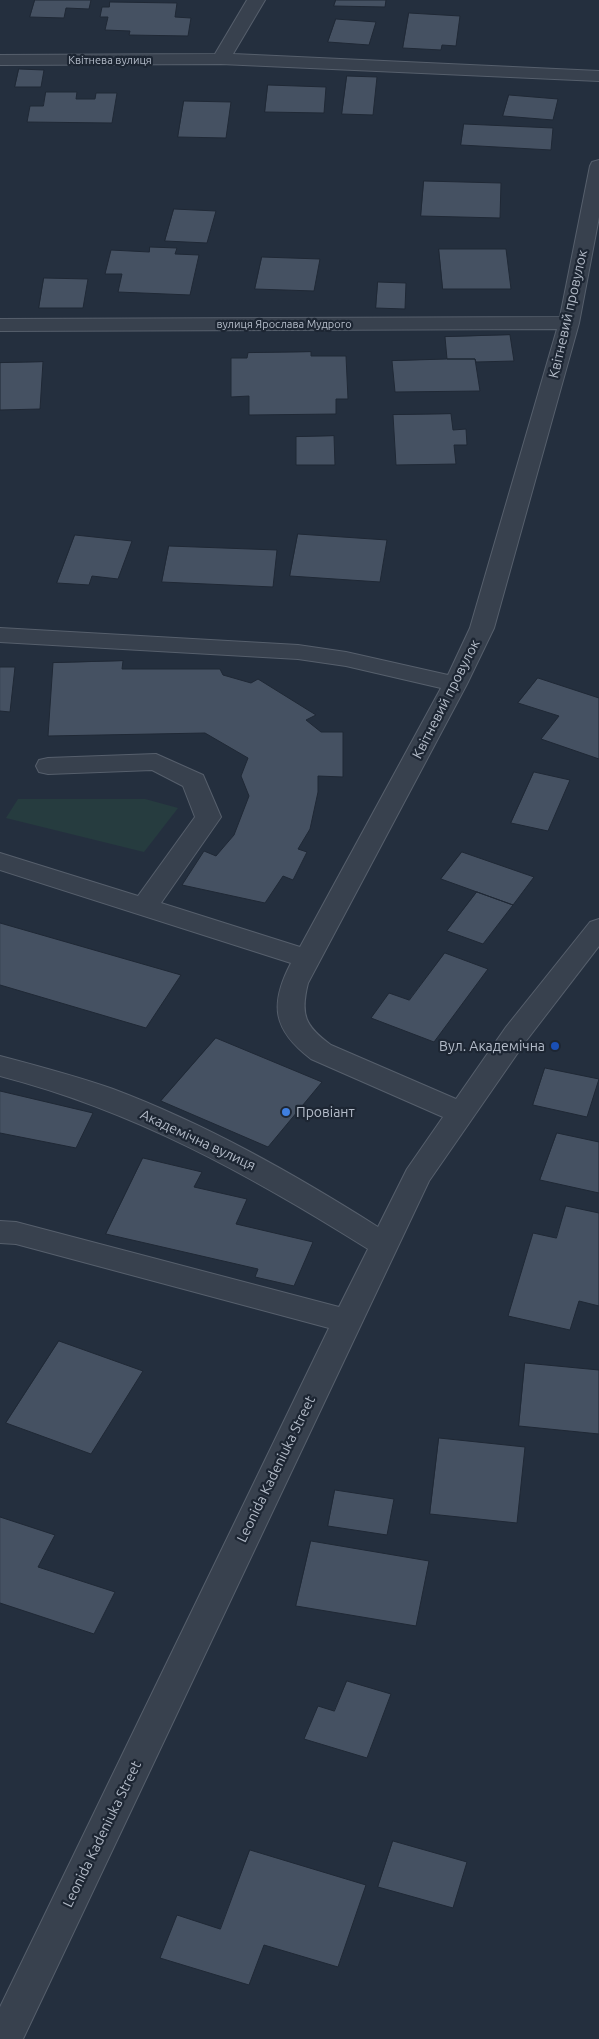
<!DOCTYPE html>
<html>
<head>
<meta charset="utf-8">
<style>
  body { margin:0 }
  canvas { display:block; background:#242f3e }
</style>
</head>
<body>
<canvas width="599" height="2039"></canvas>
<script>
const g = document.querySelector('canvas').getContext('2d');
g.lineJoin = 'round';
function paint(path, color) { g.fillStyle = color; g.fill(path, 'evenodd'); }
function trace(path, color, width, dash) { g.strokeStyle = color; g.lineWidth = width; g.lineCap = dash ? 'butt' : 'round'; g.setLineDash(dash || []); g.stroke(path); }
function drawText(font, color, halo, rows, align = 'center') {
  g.font = font + ' Ubuntu,sans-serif'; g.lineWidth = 4.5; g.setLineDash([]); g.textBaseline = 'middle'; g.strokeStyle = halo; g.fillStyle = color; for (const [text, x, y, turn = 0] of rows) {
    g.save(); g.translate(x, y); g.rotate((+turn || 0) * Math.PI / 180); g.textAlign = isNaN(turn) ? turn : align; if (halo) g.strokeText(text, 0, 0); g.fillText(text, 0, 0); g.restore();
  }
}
paint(new Path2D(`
  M18 799H145L178 808 144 852 6 818Z`), '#263c3f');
const building = new Path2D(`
  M35 0H91L89 9 66 8 64 18 30 17Z
  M336 0H386L385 7 334 6Z
  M110 2 177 3 175 17 191 18 188 36 129 35 130 31 105 30 108 17H100L102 7H109Z
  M409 13 460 16 456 46 442 45 441 50 403 48Z
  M336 19 376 22 369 45 328 42Z
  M19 69 44 70 41 87H15Z
  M347 76 377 77 373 115 342 114Z
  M268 85 326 87 324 113 265 112Z
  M46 92H77L76 99H95L96 93H117L112 123 27 122 30 106H43Z
  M509 95 558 99 553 120 503 116Z
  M184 101 231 102 226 138 178 137Z
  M464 124 553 128 551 150 461 145Z
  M424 181 501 183 500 218 421 216Z
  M174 209 216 211 207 243 165 241Z
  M150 247 177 248 175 254 199 255 190 295 118 292 122 274H105L111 250 149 252Z
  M439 249H506L511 289H443Z
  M262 257 320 259 314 291 255 289Z
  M44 278 88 279 83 308H39Z
  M378 282 406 283 405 309 376 308Z
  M510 335 514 361 476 362 475 359H447L445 337Z
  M311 352V356H346L348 399H336V414L249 415V396L231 397V358H247L248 353Z
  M447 359H475L480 391 395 392 392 361Z
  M43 362 40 409 0 410V363Z
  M451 414 453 430 466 429 467 445H454L456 464 396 465 393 415Z
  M334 436 335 465H296V437Z
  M298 534 387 540 380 582 290 576Z
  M75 535 132 541 118 579 92 576 89 585 57 583Z
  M169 546 277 550 273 587 162 582Z
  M123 661 122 669H220L223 675 251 683 258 679 316 715 306 720 321 732H343V777L318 776V792L310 829 298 849 307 852 293 880 283 876 265 903 182 885 204 851 216 856 234 835 249 796 241 776 248 758 205 733 48 736 53 663Z
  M0 667H15L10 712 0 711Z
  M538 678 599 698V759L541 739 559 716 518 703Z
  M534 772 570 780 548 831 511 823Z
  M462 852 534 877 513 905 441 879Z
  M477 892 513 905 483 944 447 931Z
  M0 923 181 975 146 1028 0 985Z
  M445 953 488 969 434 1042 371 1018 389 993 409 1000Z
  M216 1038 322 1082 268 1147 161 1101Z
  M545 1068 599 1079 587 1117 533 1105Z
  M0 1091 93 1113 76 1148 0 1133Z
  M557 1133 599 1142V1193L540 1180Z
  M143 1158 202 1172 194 1187 247 1199 236 1224 313 1242 294 1286 255 1277 258 1269 106 1234Z
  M566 1206 599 1213V1306L579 1301 570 1330 508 1316 533 1233 556 1238Z
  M59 1341 143 1371 91 1454 6 1423Z
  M525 1363 599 1370V1434L519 1426Z
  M439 1438 525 1447 517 1523 430 1514Z
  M335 1490 394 1499 387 1535 328 1526Z
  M0 1517 55 1535 38 1567 115 1592 94 1634 0 1603Z
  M311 1541 429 1561 416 1626 296 1606Z
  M347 1681 391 1694 367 1758 304 1739 318 1706 334 1711Z
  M393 1841 467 1862 453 1908 378 1887Z
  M250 1850 366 1885 338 1967 264 1945 249 1985 160 1958 177 1915 220 1929Z`);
paint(building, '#455162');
trace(building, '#1f2835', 1);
const minor = new Path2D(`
  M247 0H265L233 54 599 71V81L221 64 0 65V55L215 54Z
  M599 160V217L579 323 494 628 467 684 308 983C300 1015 305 1026 331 1045L456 1099 506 1027 590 922 599 919V946L526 1041 429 1181 23 2039H0V2007L329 1328 16 1244 0 1243V1221L16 1222 339 1307 368 1249C250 1175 135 1111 0 1076V1056C38 1066 76 1076 113 1089 206 1124 294 1174 378 1227L407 1169 443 1117 311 1059C273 1030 269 1005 291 963L0 870V853L138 896 195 817 183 786 152 770 48 774 39 772 36 766 39 760 48 758 156 754 203 775 221 817 161 903 300 947 441 688 346 666 298 659 0 642V628L298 645 346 652 448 675 470 628 557 329 0 331V319L560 317 590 166 592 162Z`);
trace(minor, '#565f6c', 2);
paint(minor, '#38414e');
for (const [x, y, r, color] of [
  [555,1046,5,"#1a4fb4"],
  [286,1112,5,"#3f7fe0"]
]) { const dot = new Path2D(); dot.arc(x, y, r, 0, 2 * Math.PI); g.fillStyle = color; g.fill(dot); trace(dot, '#1d2633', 2); }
drawText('11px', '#b4bcc9', '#1d2633', [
  ["Квітнева вулиця",110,60],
  ["вулиця Ярослава Мудрого",284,324]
]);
drawText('14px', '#b4bcc9', '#1d2633', [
  ["Квітневий провулок",568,314,-77],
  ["Квітневий провулок",446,699,-63],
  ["Академічна вулиця",198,1140,25],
  ["Leonida Kadeniuka Street",276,1469,-64],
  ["Leonida Kadeniuka Street",102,1834,-64]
]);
drawText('14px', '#b4bcc9', '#1d2633', [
  ["Вул. Академічна",545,1046],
  ["Провіант",296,1112,"left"]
], 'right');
</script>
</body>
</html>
